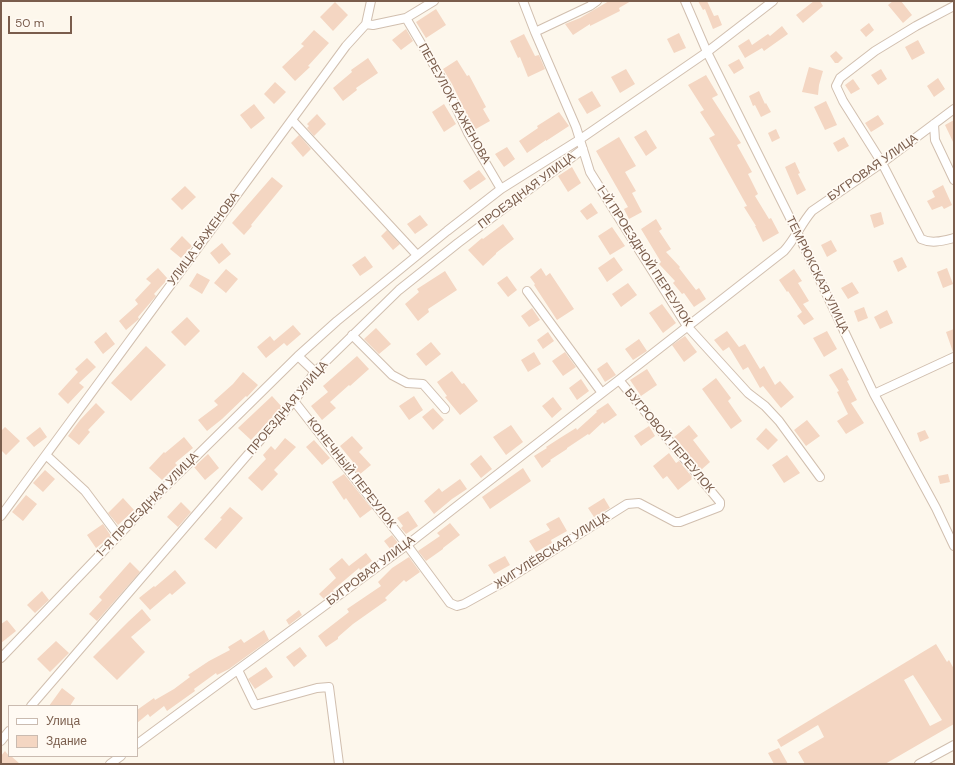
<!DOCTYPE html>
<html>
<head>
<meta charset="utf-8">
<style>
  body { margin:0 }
  #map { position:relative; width:955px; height:765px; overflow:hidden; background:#fdf7ec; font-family:"DM Sans",sans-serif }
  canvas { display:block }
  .frame { position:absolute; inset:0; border:2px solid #7a5d4c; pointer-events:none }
  .legend { position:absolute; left:8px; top:705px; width:130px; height:52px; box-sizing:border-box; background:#fffaf3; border:1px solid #cabbb0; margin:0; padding:5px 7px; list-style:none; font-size:12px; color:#7a5d4c }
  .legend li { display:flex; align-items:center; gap:8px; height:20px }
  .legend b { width:20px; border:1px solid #cabbb0 }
  .scale { position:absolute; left:8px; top:16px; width:64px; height:18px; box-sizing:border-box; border:2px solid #7a5d4c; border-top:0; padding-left:5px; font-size:12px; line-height:14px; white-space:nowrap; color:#7a5d4c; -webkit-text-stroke:3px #fffaf3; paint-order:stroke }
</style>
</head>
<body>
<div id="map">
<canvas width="955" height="765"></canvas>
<div class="frame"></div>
<ul class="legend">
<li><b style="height:5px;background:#fff"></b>Улица</li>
<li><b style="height:11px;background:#f4d6c2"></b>Здание</li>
</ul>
<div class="scale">50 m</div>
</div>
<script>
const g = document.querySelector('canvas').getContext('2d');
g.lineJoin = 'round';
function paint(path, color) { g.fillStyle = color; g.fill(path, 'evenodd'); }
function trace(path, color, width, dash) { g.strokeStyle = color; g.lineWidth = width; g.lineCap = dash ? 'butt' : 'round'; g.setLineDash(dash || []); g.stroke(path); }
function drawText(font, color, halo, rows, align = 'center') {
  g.font = font + ' "DM Sans",sans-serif'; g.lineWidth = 3.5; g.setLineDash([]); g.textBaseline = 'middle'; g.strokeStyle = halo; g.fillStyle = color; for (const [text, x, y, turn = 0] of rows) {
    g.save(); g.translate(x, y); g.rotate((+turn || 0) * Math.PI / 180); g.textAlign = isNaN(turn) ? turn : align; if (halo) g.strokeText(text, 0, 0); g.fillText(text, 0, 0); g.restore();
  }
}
paint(new Path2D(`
  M609 1H631L619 8 620 11 590 26V24L573 35 565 24 580 18Z
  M698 1H707L714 16 718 15 722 25 713 29 705 9 703 10Z
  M814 1H820L823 6 803 23 796 15Z
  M893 1H901L912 15 903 23 888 5Z
  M335 2 348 15 333 31 320 17Z
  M436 9 446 25 426 38 416 22Z
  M869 23 874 30 866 37 860 30Z
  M782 26 788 34 764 51 762 48 745 58 738 46 749 39 752 45 768 34 770 36Z
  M406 29 413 41 401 50 392 40Z
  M314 30 329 43 308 66 310 67 295 81 282 67 304 46 301 44Z
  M679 33 686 48 674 53 667 39Z
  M524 34 535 56 539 55 545 69 528 77 520 57 518 58 510 41Z
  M918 40 925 53 912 60 905 47Z
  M836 51 843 58 838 63H835L830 56Z
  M368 58 378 73 356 88 357 90 343 101 333 88 352 72 351 70Z
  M739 59 744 68 734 74 728 65Z
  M457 60 467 76 469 75 486 107 483 109 490 121 474 130 466 116 467 115 452 84 443 69Z
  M809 67 823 71 819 85 818 95 802 92Z
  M626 69 635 84 620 93 611 77Z
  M881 69 887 79 878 85 871 75Z
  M706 75 718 95 712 98 741 143 737 145 752 172 748 174 758 194 755 196 769 219 771 218 779 233 763 242 755 226H756L744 207 747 206 709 138 715 135 700 112 704 110 688 85Z
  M938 78 945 89 934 97 927 86Z
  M853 79 860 89 851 94 845 85Z
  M275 82 286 92 274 104 264 94Z
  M592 91 601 106 587 114 578 99Z
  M759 91 765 104 766 103 771 112 761 117 755 105 753 106 749 96Z
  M826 101 837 125 825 130 814 107Z
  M254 104 265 118 251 129 240 115Z
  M444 104 456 124 444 132 432 112Z
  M559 112 569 126 546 141V140L527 153 519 141 538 128 537 126Z
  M317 114 326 124 314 136 307 128 309 126 307 124Z
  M878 115 884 124 871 132 865 123Z
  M954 120V144L945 125Z
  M776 129 780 138 772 142 768 133Z
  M646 130 657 148 646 156 634 137Z
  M299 135 311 149 303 157 291 143Z
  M619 137 636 166 625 172 636 191 632 193 642 212 629 219 624 209 628 207 596 151Z
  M844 137 849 146 838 152 833 143Z
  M507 147 515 159 504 167 495 154Z
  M795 162 800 173 798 174 806 190 797 195 785 167Z
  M572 167 581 183 568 192 558 176Z
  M479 170 486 179 470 190 463 181Z
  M272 177 283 186 251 225 252 226 244 235 232 223Z
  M943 185 952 205 944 209 942 206 932 210 927 201 935 197 932 191Z
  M185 186 196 197 182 210 171 199Z
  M591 203 598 213 587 220 580 211Z
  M881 212 884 224 874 228 870 215Z
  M420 215 428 225 415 234 407 224Z
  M656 219 662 229 659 231 671 249 666 252 680 267 679 268 696 290 699 288 706 299 694 307 684 293 682 294 673 283 675 281 659 264 661 262 641 229Z
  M503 224 514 239 496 253V254L483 266 468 250 482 238 483 239Z
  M612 227 625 246 610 255 598 236Z
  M387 230 400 244 393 250 381 236Z
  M182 236 192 246 181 258 170 249Z
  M831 240 837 251 827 257 821 245Z
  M222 243 231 254 219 264 210 253Z
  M365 256 373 267 360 276 352 265Z
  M614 257 623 270 607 282 598 268Z
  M902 257 907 267 898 272 893 261Z
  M158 268 168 279 154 294 156 296 138 317 139 319 126 330 119 321 138 304 135 300 151 283 146 279Z
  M541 268 546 276 550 273 574 309 557 320 534 285 535 284 530 277Z
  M947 268 953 284 943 288 937 272Z
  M226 269 238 279 226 293 214 283Z
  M794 269 802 281 798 283 809 301 803 304 814 319 804 325 797 316 802 312 788 291 787 292 779 280Z
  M445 271 457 290 428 309 429 312 418 321 405 304 419 292 417 289Z
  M197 273 210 280 202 294 189 286Z
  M507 276 517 290 508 297 497 283Z
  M852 282 859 293 848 299 841 288Z
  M628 283 637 295 621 307 612 294Z
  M662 304 676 323 663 333 649 313Z
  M864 307 868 318 858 322 854 311Z
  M532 308 540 320 529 327 521 316Z
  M887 310 893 323 880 329 874 317Z
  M187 317 200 331 185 346 171 332Z
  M293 325 301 334 287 346 284 343 266 358 257 347 270 336 274 341Z
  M376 328 391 344 379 354 364 339Z
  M954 329V352H953L946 332Z
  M727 331 739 347 745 344 760 369 764 366 775 385 780 381 794 397 781 408 763 386 760 388 748 367 743 370 729 347 723 351 714 340Z
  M827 331 837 349 824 357 813 338Z
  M106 332 115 344 103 354 94 342Z
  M548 332 554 341 543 349 537 340Z
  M685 336 697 352 684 362 672 345Z
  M639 339 647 351 633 360 625 349Z
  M431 342 441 354 426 366 416 354Z
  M146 346 166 365 131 401 111 383Z
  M534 352 541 364 528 372 521 360Z
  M565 352 576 367 563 376 552 361Z
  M357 356 369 369 350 386 349 385 330 402 336 408 322 420 311 406 328 392 323 386Z
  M87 358 96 367 79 383 84 387 68 404 58 394 78 372 75 369Z
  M607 362 616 375 605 382 597 369Z
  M842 368 849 380 847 381 857 400 851 403 864 423 846 434 837 421 848 414 837 392 839 391 829 375Z
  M647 369 657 385 641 396 630 380Z
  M452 371 462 384 464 383 478 401 460 415 445 397 447 396 437 382Z
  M243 372 258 385 247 397 246 396 222 419 207 431 198 420 218 405 214 401 233 384Z
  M716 378 731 398 728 401 742 421 731 429 702 389Z
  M581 379 589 391 577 400 569 388Z
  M272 396 282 407 251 440 238 428Z
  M414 396 423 410 409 420 399 406Z
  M553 397 562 409 552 418 542 406Z
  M96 403 105 412 88 430 90 432 79 445 68 436 80 420Z
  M608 403 617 415 604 424 603 422 589 435 588 434 567 448V449L550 460 551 461 542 468 534 456 547 448 546 447 560 438 576 428 577 430 597 412 596 411Z
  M433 408 444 420 433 430 422 417Z
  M807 420 820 436 806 446 794 430Z
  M511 425 523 442 506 455 493 437Z
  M689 425 698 436 693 440 710 462 701 470 674 437Z
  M649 426 655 436 641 446 634 436Z
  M5 427 20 441 6 455 1 450V431Z
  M40 427 47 437 34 447 26 438Z
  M766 428 778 440 768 450 756 439Z
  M925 430 929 438 920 442 917 433Z
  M352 436 363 448 359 452 371 465 359 475 353 468 355 466 352 463 353 462 340 446Z
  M184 437 193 448 175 463 177 465 162 480 149 468 164 452 165 453Z
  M285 438 296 447 274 470 278 474 262 491 248 478 266 459 263 455 271 446 275 450Z
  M314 440 330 458 322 465 306 447Z
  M669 453 676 463 679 461 692 477 691 478 692 479 678 490 667 476 663 479 653 466Z
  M208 454 219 468 205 480 194 467Z
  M481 455 492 469 481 478 470 464Z
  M787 455 800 473 784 483 772 465Z
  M523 468 531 481 490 509 482 497Z
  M45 470 55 479 43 492 33 483Z
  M344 474 372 509 360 518 346 498 344 500 332 482Z
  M948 474 950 482 940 484 938 476Z
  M460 479 467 489 452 499 434 514 424 501 439 488 442 492Z
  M26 495 37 504 23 521 12 512Z
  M123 498 134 510 118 525 108 513Z
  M604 498 610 508 594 517 588 508Z
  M181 502 191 512 178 527 167 517Z
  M230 507 243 518 216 549 204 539 222 519 220 518Z
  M408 511 418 526 406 534 401 528 403 526 397 518Z
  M559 517 567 531 551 540 552 543 536 552 529 541 550 530 546 524Z
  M450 523 460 535 443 548V549L426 561 418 551 440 536 437 533Z
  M103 524 111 536 96 548 87 535Z
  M392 535 399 544 391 550 384 541Z
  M366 553 372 561 360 570 359 568 333 590 334 592 324 599 319 594 336 578 329 569 342 558 349 566Z
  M505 556 510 565 494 574 488 565Z
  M409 557 420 572 406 582 404 580 385 598 387 600 353 624 338 637V639L326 647 318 636 349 612 347 609 381 586 378 582 392 568Z
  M130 562 140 572 97 621 89 614 102 600 99 597Z
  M175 570 186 583 172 595 170 593 150 610 139 598 154 586 155 587Z
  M42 591 49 600 35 613 27 605Z
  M142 609 151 620 131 637 145 652 117 680 93 657 129 621Z
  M299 610 302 615 289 625 286 620Z
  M7 620 16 631 1 643V624Z
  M264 630 269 640 229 669 217 675 216 673 194 689 195 691 167 711 164 706 150 717 148 714 137 723V710L154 698 155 700 174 689 190 677 188 675 209 661 230 650 228 647 241 639 244 643Z
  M56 641 69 653 50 672 37 659Z
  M936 644 947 662 949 660 954 669V724L885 764H805L798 752 824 737 818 725 781 747 777 740ZM913 675 942 720 930 726 904 680Z
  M300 647 307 656 294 667 286 657Z
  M266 667 273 677 255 689 248 679Z
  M62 688 75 698 70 706H49Z
  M779 748 788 764H774L768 753Z
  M5 751 9 756H11L20 764H1V756Z`), '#f4d6c2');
const street = new Path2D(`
  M523 1 535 32 576 127 590 172 687 326 748 393 765 406 779 421 820 477
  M685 1 707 52 797 232 874 394 936 508 954 546
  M954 6 916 26 875 51 840 78 836 86 843 101 882 163 921 239C932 244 942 241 954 238
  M406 18 445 84 468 133 501 189
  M366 24 371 1
  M535 32 590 6 597 1
  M292 120 417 255
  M934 124 935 140 954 180
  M352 335 392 375 407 383 423 384 445 409
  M298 356 315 372
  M619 380 784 251C795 239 801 224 812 211L882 163 954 109
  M874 394 954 357
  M294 401 407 545 450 603 457 606 464 604 500 584 627 504 639 503 675 522H680L719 507 720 505V502L619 380 602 393 527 291
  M46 455 85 491 118 535
  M1 516 346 46 366 24 373 25 406 18 434 1
  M1 658 161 491 298 356 337 321 447 231 501 189 579 140 707 52 773 1
  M238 670 255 705 317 688 329 687 339 764
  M31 706 294 401 315 372 399 290 458 243 583 149
  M1 741 9 731
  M137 744 407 545 602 393
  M110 764 121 756
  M919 764 954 745`);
trace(street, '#d1bfaf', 10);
trace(street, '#fff', 8);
drawText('12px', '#7a5d4c', '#fffaf3', [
  ["ПЕРЕУЛОК БАЖЕНОВА",454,104,61],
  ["БУГРОВАЯ УЛИЦА",873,168,-35],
  ["ПРОЕЗДНАЯ УЛИЦА",527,191,-37],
  ["УЛИЦА БАЖЕНОВА",204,239,-54],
  ["1-Й ПРОЕЗДНОЙ ПЕРЕУЛОК",644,256,57],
  ["ТЕМРЮКСКАЯ УЛИЦА",817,275,64],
  ["ПРОЕЗДНАЯ УЛИЦА",288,408,-50],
  ["БУГРОВОЙ ПЕРЕУЛОК",669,441,50],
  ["КОНЕЧНЫЙ ПЕРЕУЛОК",351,473,52],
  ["1-Я ПРОЕЗДНАЯ УЛИЦА",148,505,-46],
  ["ЖИГУЛЁВСКАЯ УЛИЦА",552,551,-32],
  ["БУГРОВАЯ УЛИЦА",371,571,-37]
]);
</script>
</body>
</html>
